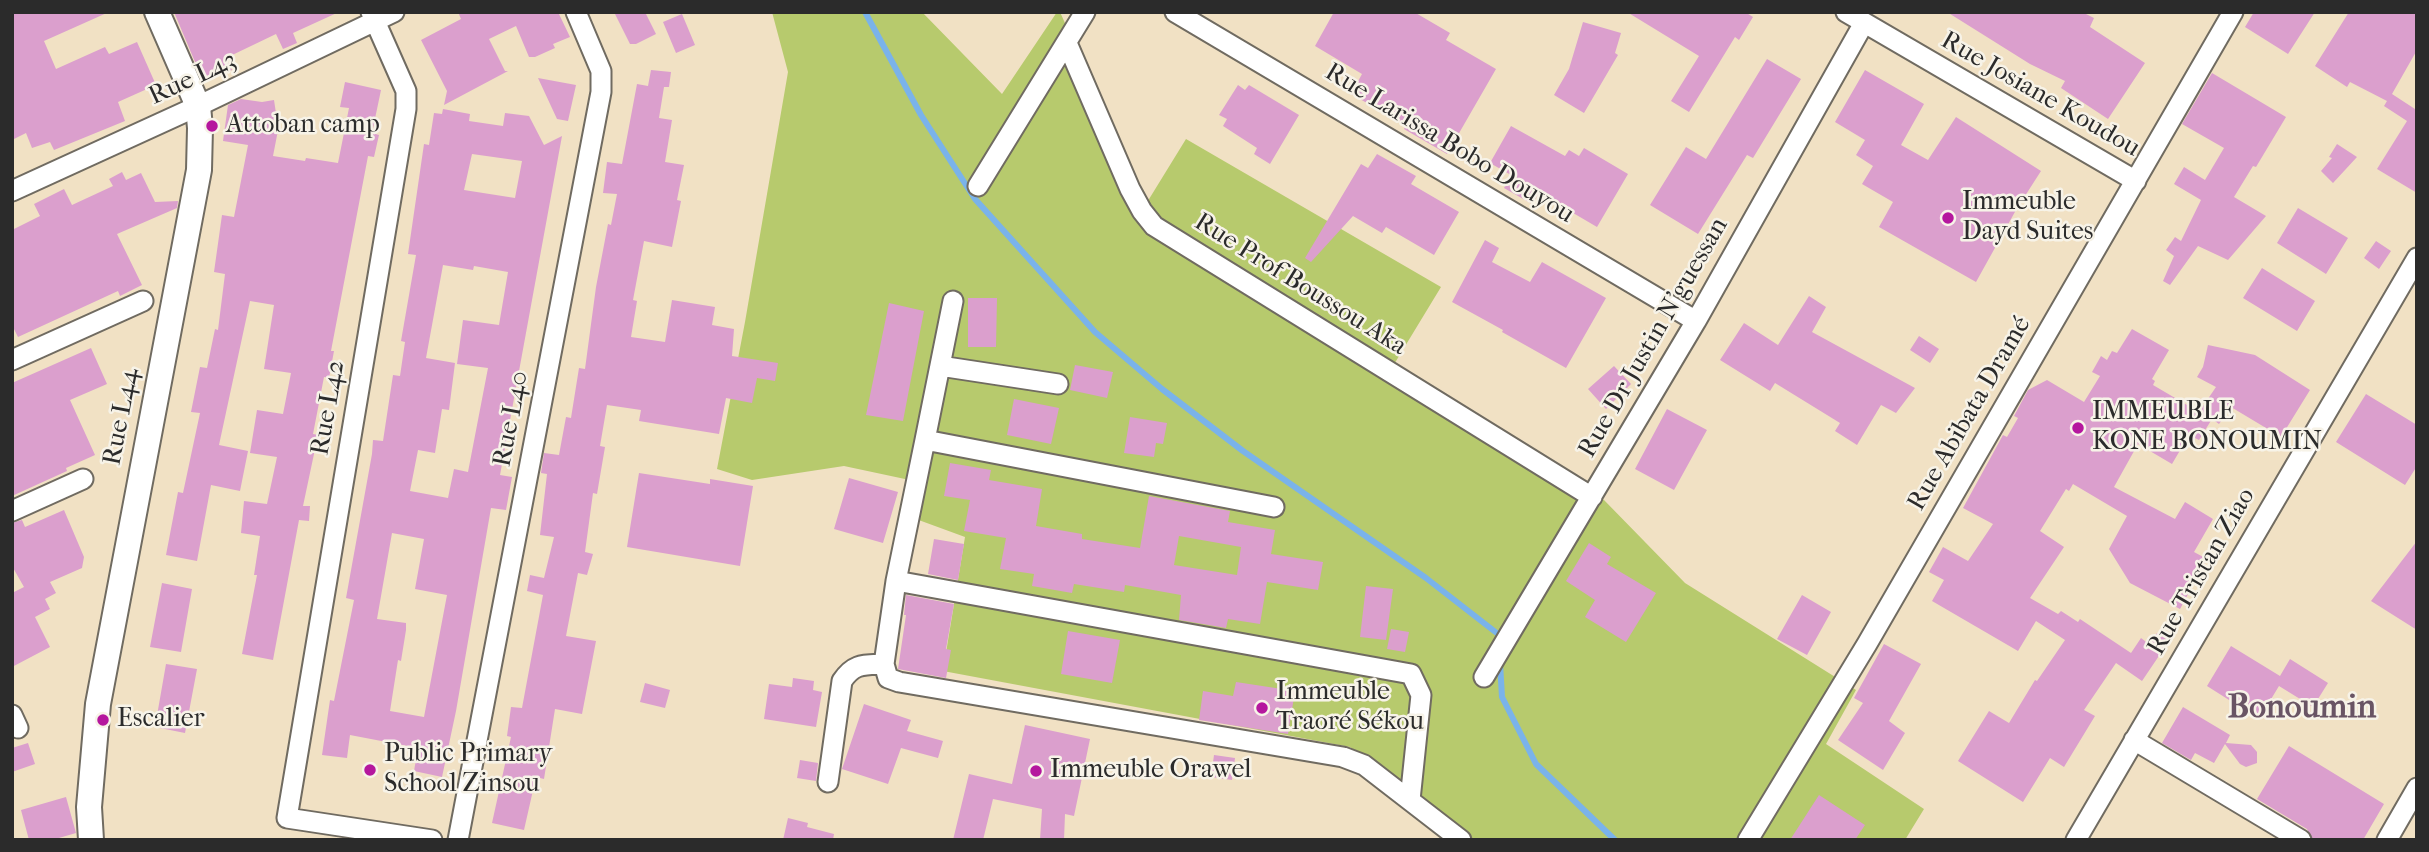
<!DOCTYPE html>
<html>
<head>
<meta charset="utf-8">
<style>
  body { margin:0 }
  #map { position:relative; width:2429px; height:852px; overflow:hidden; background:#f1e1c4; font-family:"IM FELL French Canon",serif }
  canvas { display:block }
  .frame { position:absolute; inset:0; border:14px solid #2b2b2b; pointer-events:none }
</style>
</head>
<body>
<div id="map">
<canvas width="2429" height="852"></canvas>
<div class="frame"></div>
</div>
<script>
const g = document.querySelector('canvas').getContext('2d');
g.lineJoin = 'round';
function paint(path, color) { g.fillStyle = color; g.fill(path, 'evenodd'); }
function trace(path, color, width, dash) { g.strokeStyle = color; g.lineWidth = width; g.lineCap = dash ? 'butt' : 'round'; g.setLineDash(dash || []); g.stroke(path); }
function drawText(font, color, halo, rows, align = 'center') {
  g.font = font + ' "IM FELL French Canon",serif'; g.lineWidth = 5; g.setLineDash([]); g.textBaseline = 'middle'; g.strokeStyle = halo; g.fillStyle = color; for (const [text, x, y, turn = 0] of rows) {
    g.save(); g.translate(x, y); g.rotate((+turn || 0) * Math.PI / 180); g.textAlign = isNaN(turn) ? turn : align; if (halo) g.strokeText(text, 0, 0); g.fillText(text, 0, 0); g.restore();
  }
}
paint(new Path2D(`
  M772 12H922L1002 94 1057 12H1060L1146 204 1186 139 1441 287 1393 366 1604 500 1685 583 1856 690 1826 744 1924 809 1905 840H1471L1350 747 943 671 965 537 905 515 919 482 844 466 752 480 717 469 745 322 788 72Z`), '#b7ca6d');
trace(new Path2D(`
  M865 12 921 115 975 199 1095 332 1162 389 1243 451 1426 578 1498 634 1499 642
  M1500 663 1502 697 1536 764 1615 840`), '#7ab3ea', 6);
paint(new Path2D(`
  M12 12H109L44 41 56 69 105 47 109 54 137 42 156 85 118 102 125 121 54 150 50 142 32 148 26 133 12 140Z
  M174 12H339L293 33 297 43 283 49 276 34 226 58 232 70 203 81Z
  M458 12H558L570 37 553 44 555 48 535 57H529L516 26 489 39 505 71H508L444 105 447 91 421 40 461 19Z
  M614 12H645L656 34 636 44H630Z
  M1334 12H1414L1450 33 1446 40 1496 69 1447 154 1404 129 1406 125 1351 94 1362 74 1315 46Z
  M1627 12H1745L1753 17 1739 40 1735 37 1689 112 1671 101 1699 56Z
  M1947 12H2082L2094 18 2090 27 2145 63 2108 119 2061 88 2065 81 2030 64Z
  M2254 12H2315L2288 54 2245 27Z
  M2349 12H2417V50L2392 94 2415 109 2417 106V193L2377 169 2407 121 2384 106 2387 101 2350 82 2347 87 2315 66Z
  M682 14 695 45 676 53 663 22Z
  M1583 22 1621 33 1615 53 1618 55 1584 113 1554 95 1569 69Z
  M1767 59 1801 79 1753 158 1747 155 1698 234 1650 205 1686 147 1706 159Z
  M651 70 671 72 669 87H664L659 118 672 120 665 162 684 165 677 200 681 201 672 247 644 241 633 300 637 301 631 337 665 342 672 300 715 307 712 325 734 329 732 356 778 363 775 381 757 378 752 403 726 398 719 434 639 421 641 410 607 405 600 446 605 447 597 494 593 493 585 552 593 554 587 575 578 573 566 636 596 641 582 714 555 709 544 779 536 777 524 830 492 823 511 737 507 736 511 707 522 708 543 595 527 591 530 575 544 578 554 537 540 535 547 474 541 473 544 453 559 455 566 417 571 418 579 368 585 369 596 287 608 224 611 225 617 194 603 193 607 162 622 164 637 84 648 86Z
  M1865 70 1924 104 1901 145 1928 160 1956 117 2041 171 2016 210 1976 282 1879 227 1893 202 1862 184 1873 166 1856 155 1865 140 1835 122Z
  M2212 73 2286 117 2256 167 2253 166 2234 197 2266 216 2228 260 2198 246 2170 285 2163 281 2174 256 2166 250 2175 237 2181 241 2201 200 2174 184 2184 167 2205 180 2224 148 2182 124Z
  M538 78 576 85 568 121 557 119Z
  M345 82 381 90 372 133 379 135 374 157 368 156 331 351H334L329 378 324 377 313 434 318 435 303 506H310L309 521 299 520 273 660 242 654 257 575H254L260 536 241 533 244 501 267 504 277 457 250 453 257 410 283 414 291 373 264 369 274 305 250 301 219 445 248 451 240 491 211 485 197 561 166 555 178 492 183 493 200 413 191 412 200 367 207 368 215 329 218 330 225 274 214 272 222 215 234 217 248 145 223 141 228 105 241 99 262 102 274 100 277 120H280L273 156 305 161 306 158 338 163 349 108 340 107Z
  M1238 85 1245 90 1249 85 1299 115 1270 164 1254 154 1257 148 1223 126 1227 119 1219 115Z
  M443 109 470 114 469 121 503 126 505 113 529 116 544 145 562 136 500 475 512 477 506 510 491 508 456 711 442 777 414 771 418 748 350 735 347 758 322 755 330 700 334 701 354 600 346 598 372 454 373 440 383 441 393 375 400 376 405 342 401 341 416 255 408 254 424 144 429 145 434 113 442 114ZM472 154 522 161 515 198 464 190ZM443 265 473 270 474 266 508 272 499 325 463 320 457 364 488 368 468 472 454 469 448 498 410 491 418 450 435 453 442 409 449 410 455 363 426 358ZM392 533 424 539 415 589 447 595 424 717 390 711 398 660 401 661 406 630V623L377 619Z
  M1511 126 1565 156 1569 150 1579 156 1584 148 1628 174 1597 227 1539 193 1532 204 1504 188 1511 175 1490 163Z
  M2337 144 2357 157 2333 183 2321 171 2332 158 2329 157Z
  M1377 154 1416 176 1411 184 1459 212 1434 255 1386 227 1382 233 1353 216 1311 262 1305 258 1361 164 1368 168Z
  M122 172 126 180 141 173 155 202 178 201 177 208 117 234 142 285 120 296 118 291 18 337 12 325V230L40 216 34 204 64 189 72 205 113 186 109 179Z
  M2298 208 2348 238 2326 274 2277 243Z
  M1485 240 1499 248 1492 262 1530 282 1542 262 1606 298 1566 368 1502 332 1503 330 1452 302Z
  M2376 241 2391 251 2379 269 2364 258Z
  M2262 268 2315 301 2297 331 2243 298Z
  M1809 296 1826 307 1812 332 1915 388 1896 413 1881 405 1857 445 1835 431 1840 423 1775 383 1770 391 1720 360 1744 323 1778 345Z
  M968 298H997L996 347H968Z
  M889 303 924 311 903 421 866 415Z
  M2132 329 2169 350 2152 379 2155 381 2153 385 2199 412 2216 387 2197 377 2203 367 2208 345 2255 355 2310 390 2281 437 2231 407 2219 424 2212 419 2199 440 2189 435 2172 464 2138 444 2114 487 2175 519 2185 502 2213 519 2194 552 2207 559 2180 609 2130 583 2109 549 2127 516 2073 484 2069 491 2066 489 2040 531 2064 547 2030 598 2058 614 2061 611 2078 622 2080 619 2131 653 2141 638 2149 644 2157 633 2169 641 2142 681 2116 663 2084 710 2095 716 2064 767 2050 758 2023 802 1958 761 1989 711 2009 723 2035 680 2037 681 2065 640 2036 621 2018 651 1932 601 1944 580 1929 572 1943 547 1968 561 1993 524 1963 508 2003 435 2007 437 2018 418 2014 416 2028 390 2047 380 2084 402 2100 376 2092 372 2101 356 2107 360 2112 351 2117 353Z
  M1919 336 1939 349 1930 363 1910 350Z
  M91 348 107 384 70 400 95 455 66 468 67 471 12 496V383Z
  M1075 365 1113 372 1107 398 1070 390Z
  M1614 366 1631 384 1606 409 1588 389Z
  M2366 394 2417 425V466L2405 485 2336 442Z
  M1014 399 1059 408 1051 444 1007 435Z
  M1667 409 1707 430 1674 490 1635 469Z
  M1130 417 1167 423 1163 444 1156 443 1154 457 1124 453Z
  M950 463 991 470 989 480 1042 489 1036 526 1082 534V539L1140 548 1149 496 1230 511 1228 522 1275 530 1271 554 1323 562 1318 590 1267 582 1260 624 1228 619 1226 628 1179 620 1181 595 1125 585 1124 592 1074 584 1072 593 1032 586 1034 574 1000 569 1006 538 964 531 970 500 944 496ZM1179 536 1241 547 1237 575 1174 565Z
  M639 473 710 484V479L753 486 740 566 627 547Z
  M849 478 898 492 883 543 834 529Z
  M64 510 84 557 82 568 50 582 56 593 45 599 50 609 35 617 50 647 12 667V593L24 587 12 566V523L22 520 25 527Z
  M934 539 964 544 958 580 928 574Z
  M2417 541V630L2371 601Z
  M1589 543 1611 557 1607 564 1656 593 1626 642 1585 617 1595 600 1566 581Z
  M162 583 192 589 181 652 150 647Z
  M1366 586 1393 589 1386 640 1360 637Z
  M906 595 954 604 946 649 951 650 946 678 898 669 906 615H904Z
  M1802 595 1831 612 1807 655 1777 639Z
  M1391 629 1409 632 1405 652 1387 649Z
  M1068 631 1120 640 1112 683 1061 674Z
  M1884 644 1921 664 1889 721 1905 733 1883 770 1838 740 1863 703 1854 698Z
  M2231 646 2280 676 2290 659 2328 683 2313 707 2279 686 2259 719 2207 686Z
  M166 664 197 669 185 733 155 727Z
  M793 678 814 681 813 690 822 692 816 727 764 719 769 684 792 687Z
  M1236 682 1295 691 1288 734 1199 720 1203 691 1233 696Z
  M645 683 670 690 665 708 640 702Z
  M864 704 911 720 907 731 943 741 938 758 901 748 888 784 842 769Z
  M2183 707 2230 735 2226 743 2251 745 2257 752V763L2246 767 2240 764 2225 744 2214 763 2195 753 2191 760 2162 743Z
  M1025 725 1090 739 1074 816 1065 814 1064 840H1040L1042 809 993 799 983 840H953L969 774 1012 784Z
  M28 743 35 764 12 772V748Z
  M2289 746 2384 804 2363 840H2313L2307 829 2257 799Z
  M1214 755 1235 758 1232 780 1211 777Z
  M800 760 818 763 816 781 797 778Z
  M1819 795 1865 825 1855 840H1790Z
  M66 797 76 833 52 840H29L21 810Z
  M788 818 808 823 807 827 834 834 833 840H783Z`), '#db9fcd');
const minor = new Path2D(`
  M371 12 406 91V109L287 818 432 840
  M1175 12 1696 321
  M1846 12 2136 181
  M1067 43 1130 189 1142 211 1154 226 1592 497
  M978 186 1085 12
  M12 191 198 106 394 12
  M12 360 143 301
  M940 366 1058 384
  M925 440 953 301
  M1274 507 925 440 896 581 884 664 888 678 899 682 1343 757 1364 765 1461 840
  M12 511 83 479
  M896 581 1411 674 1421 695 1410 800
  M1484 677 1696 321 1864 23
  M12 715 18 728
  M2134 740 2301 840
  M828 782 842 681C854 663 864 665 884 664
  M458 840 601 92V71L576 12
  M1748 840 1867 644 2233 12
  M2076 840 2417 258
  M2387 840 2417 788`);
const tertiary = new Path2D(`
  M91 840 89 807 98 704 199 170 200 128 198 106 157 12`);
trace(minor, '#706b61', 23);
trace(tertiary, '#706b61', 28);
trace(minor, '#fff', 19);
trace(tertiary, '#fff', 24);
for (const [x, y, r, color] of [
  [212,126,7,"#b5179e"],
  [1948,218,7,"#b5179e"],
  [2078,428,7,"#b5179e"],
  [1262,708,7,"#b5179e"],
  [103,720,7,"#b5179e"],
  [370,770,7,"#b5179e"],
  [1036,771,7,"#b5179e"]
]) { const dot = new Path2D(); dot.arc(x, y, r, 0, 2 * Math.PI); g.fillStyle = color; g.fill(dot); trace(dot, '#f7f3e8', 2.5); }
drawText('26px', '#2b2b2b', '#f7f3e8', [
  ["Rue L43",193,79,-25],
  ["Rue Josiane Koudou",2040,95,30],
  ["Rue Larissa Bobo Douyou",1449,144,31],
  ["Rue Prof Boussou Aka",1300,285,32],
  ["Rue Dr Justin N'guessan",1654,338,-60],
  ["Rue L42",329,408,-80],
  ["Rue Abibata Dramé",1970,414,-60],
  ["Rue L44",122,417,-79],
  ["Rue L40",512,419,-79],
  ["Rue Tristan Ziao",2202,572,-60]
]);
drawText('26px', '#2b2b2b', '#f7f3e8', [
  ["Attoban camp",226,126],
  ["Immeuble",1962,203],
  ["Dayd Suites",1962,233],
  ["IMMEUBLE",2092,413],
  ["KONE BONOUMIN",2092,443],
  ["Immeuble",1276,693],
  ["Traoré Sékou",1276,723],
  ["Escalier",117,720],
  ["Public Primary",384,755],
  ["School Zinsou",384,785],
  ["Immeuble Orawel",1050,771]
], 'left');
drawText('bold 33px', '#695464', '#f7f3e8', [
  ["Bonoumin",2302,709]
]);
</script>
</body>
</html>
